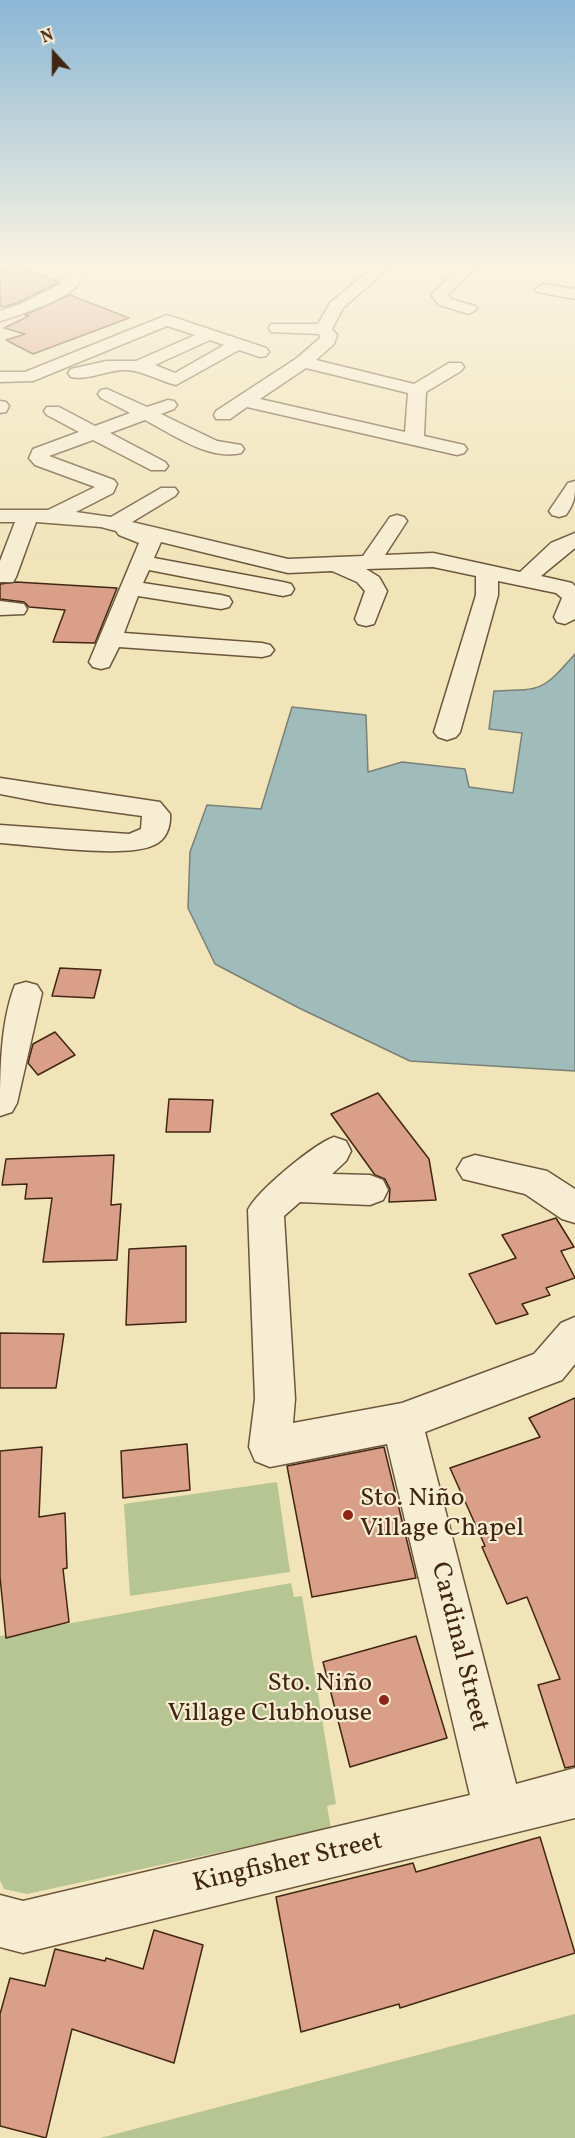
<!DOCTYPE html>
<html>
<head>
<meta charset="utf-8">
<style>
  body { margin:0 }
  #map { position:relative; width:575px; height:2138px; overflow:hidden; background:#f1e4b9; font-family:Vollkorn,serif }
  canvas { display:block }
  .north { position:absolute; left:24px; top:24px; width:60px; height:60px; -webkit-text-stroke:4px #f6edd2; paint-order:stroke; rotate:339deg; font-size:16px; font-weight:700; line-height:24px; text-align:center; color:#412713 }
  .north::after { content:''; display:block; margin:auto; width:21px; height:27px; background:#412713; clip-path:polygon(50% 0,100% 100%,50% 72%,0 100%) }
</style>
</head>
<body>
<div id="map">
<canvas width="575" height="2138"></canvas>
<div class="north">N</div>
</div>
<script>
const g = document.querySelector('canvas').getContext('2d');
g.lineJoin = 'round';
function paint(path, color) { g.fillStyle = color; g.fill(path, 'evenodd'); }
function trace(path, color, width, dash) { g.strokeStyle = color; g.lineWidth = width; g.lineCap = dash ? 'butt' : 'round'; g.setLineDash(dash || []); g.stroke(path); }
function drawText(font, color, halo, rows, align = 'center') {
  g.font = font + ' Vollkorn,serif'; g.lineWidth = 4.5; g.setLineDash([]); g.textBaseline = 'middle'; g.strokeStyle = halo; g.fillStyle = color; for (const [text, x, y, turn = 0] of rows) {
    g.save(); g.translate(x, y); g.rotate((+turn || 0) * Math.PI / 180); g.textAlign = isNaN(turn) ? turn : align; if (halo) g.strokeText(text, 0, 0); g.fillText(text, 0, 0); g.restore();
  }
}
paint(new Path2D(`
  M277 1482 290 1572 130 1596 124 1504Z
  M291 1583 294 1597 302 1596 336 1804 327 1806 331 1828 27 1894 4 1889 0 1880V1636Z
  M575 2014V2138H100Z`), '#b6c592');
const water = new Path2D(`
  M575 654V1071L410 1061 299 1008 215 964 188 908 190 852 207 805 261 809 292 707 366 715 368 772 402 762 465 769 469 787 513 793 522 733 489 729 494 691C543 690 542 691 575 654Z`);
paint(water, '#a0bcba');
trace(water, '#7a8077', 1.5);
const building = new Path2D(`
  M15 266 59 282 19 302 4 307 0 306V270Z
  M70 295 129 318 33 354 6 340 25 334 4 328 29 316 25 315Z
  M16 582 117 588 95 643 53 642 65 610 29 607 24 602 0 599V584Z
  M60 968 101 970 94 998 52 996Z
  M55 1032 75 1055 38 1075 28 1063 33 1044Z
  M378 1093 429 1159 436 1200 389 1202 390 1189 385 1179 375 1175 331 1114Z
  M169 1099 213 1100 210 1132H166Z
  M114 1155 111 1205 121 1204 117 1260 43 1262 52 1198 25 1199 27 1184 2 1185 6 1159Z
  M556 1218 574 1247 561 1251 575 1278 546 1288 550 1295 522 1304 528 1314 496 1324 469 1274 516 1258 502 1235Z
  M186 1246V1322L126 1325 129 1249Z
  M0 1333 64 1334 56 1388H0Z
  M575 1398V1766L565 1768 538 1685 560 1679 527 1597 507 1604 482 1547 485 1546 450 1468 540 1437 529 1418Z
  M187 1444 190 1490 123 1498 121 1451Z
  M42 1447 39 1517 65 1513 67 1568 63 1569 69 1622 6 1638 0 1577V1451Z
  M384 1447 416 1578 312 1597 287 1466Z
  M416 1636 447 1738 350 1767 323 1662Z
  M540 1837 575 1953 400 2008 399 2004 301 2032 276 1897 413 1863 416 1872Z
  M154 1930 203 1945 174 2063 72 2029 46 2138 0 2126V2014L10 1978 45 1986 55 1949 105 1961 106 1958 143 1969Z`);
paint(building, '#d99f89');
trace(building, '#412713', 1.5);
const minor = new Path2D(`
  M71 265H87C83 272 81 281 76 287 63 300 18 316 0 321V311L20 304 60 284Z
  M376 265H392L343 308 332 329 337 335 334 344 316 360 414 384 449 363H461L464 367 461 371 426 392 424 436 464 445 467 449 464 453 457 455 247 407 230 419H216L214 415 216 411 297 358 320 338 319 334 271 332 269 328 271 324H318L330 303ZM306 368 408 393 405 432 260 399Z
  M462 265H478L448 295 451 299 475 306 477 309 469 314 439 305 431 295Z
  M543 284 575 289V299L537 292 535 289Z
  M167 315 266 348 269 352 266 356 260 357 239 350 176 385C159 381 144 371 127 370 108 369 88 381 71 377L68 373 71 369 106 361H136L195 335 167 326 33 381 0 382V372H25ZM210 340 224 345 175 373 155 365Z
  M107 389 147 407 168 400 174 401 177 405 174 409 161 414 217 441 241 445 244 449 241 453C209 461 172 434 145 420L110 433 165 462 168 466 165 470H151L93 440 49 456 114 480 117 484 113 493 76 512 111 517 161 488H175L178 492 175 496 132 522 288 559 363 556 390 517 397 515 404 517 407 521 385 555 433 553 520 572 551 543 575 533V548L541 576 572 583 575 586V619L565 624 557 622 554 617 562 598 556 593 498 581V595L460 732 456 737 447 740 438 737 434 732 476 595V576L433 567 366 569 379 577 387 591 374 624 366 626 358 624 355 619 365 591 357 582 332 571 288 573 161 542 154 558 283 582 291 584 294 589 291 594 283 596 149 570 143 583 221 595 229 597 232 602 229 607 221 609 138 596 124 633 262 643 270 645 274 650 270 655 262 657 119 647 109 667 101 669 93 667 89 662 139 543 119 535 116 531 101 527 36 522 16 577 13 582H0V561L15 522H0V510H48L95 487 35 465 29 458 33 449 79 432 47 415 44 411 47 407H59L95 426 130 413 101 398 98 394 101 390Z
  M0 401 6 402 9 406 6 412 0 413Z
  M575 481C575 497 575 502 566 515L559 517 552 515 549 511 568 483Z
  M0 601 24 604 27 609 24 614 0 615Z
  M0 778 160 802 170 814C171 827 166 840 154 845 127 859 34 845 0 843V825L129 834 141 829 142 816 47 803 0 794Z
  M26 982 37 985 42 993 17 1103 12 1112 0 1116C0 1074 0 1023 15 985Z
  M334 1137 346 1141 351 1151 346 1161 332 1174 370 1175 383 1180 388 1190 383 1200 370 1205 300 1202 284 1216 295 1399 293 1423 402 1403 534 1354 561 1323 575 1317V1364L562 1380 425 1432 516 1784 575 1768V1818L23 1953 0 1947V1895L23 1901 470 1795 387 1444 270 1467 255 1461 249 1447 255 1399 248 1210C257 1191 314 1144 334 1137Z
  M475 1155 547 1171 575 1189V1223L562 1219 525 1194 463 1179 457 1169 463 1159Z`);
trace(minor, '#6d563c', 3);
paint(minor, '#f6edd2');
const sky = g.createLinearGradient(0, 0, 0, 564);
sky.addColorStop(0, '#8bb7d6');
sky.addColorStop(0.47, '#f9f3e0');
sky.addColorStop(1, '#f9f3e000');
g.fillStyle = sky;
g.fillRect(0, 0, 575, 564);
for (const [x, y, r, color] of [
  [348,1515,6,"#8f2418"],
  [384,1700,6,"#8f2418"]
]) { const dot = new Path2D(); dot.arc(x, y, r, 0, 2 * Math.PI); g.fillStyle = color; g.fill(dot); trace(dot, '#f6edd2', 2); }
drawText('26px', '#412713', '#f6edd2', [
  ["Sto. Niño",360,1500],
  ["Village Chapel",360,1530],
  ["Sto. Niño",372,1685,"right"],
  ["Village Clubhouse",372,1715,"right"]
], 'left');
drawText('26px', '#412713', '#f6edd2', [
  ["Cardinal Street",458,1647,76],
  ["Kingfisher Street",288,1864,-13]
]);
</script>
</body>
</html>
